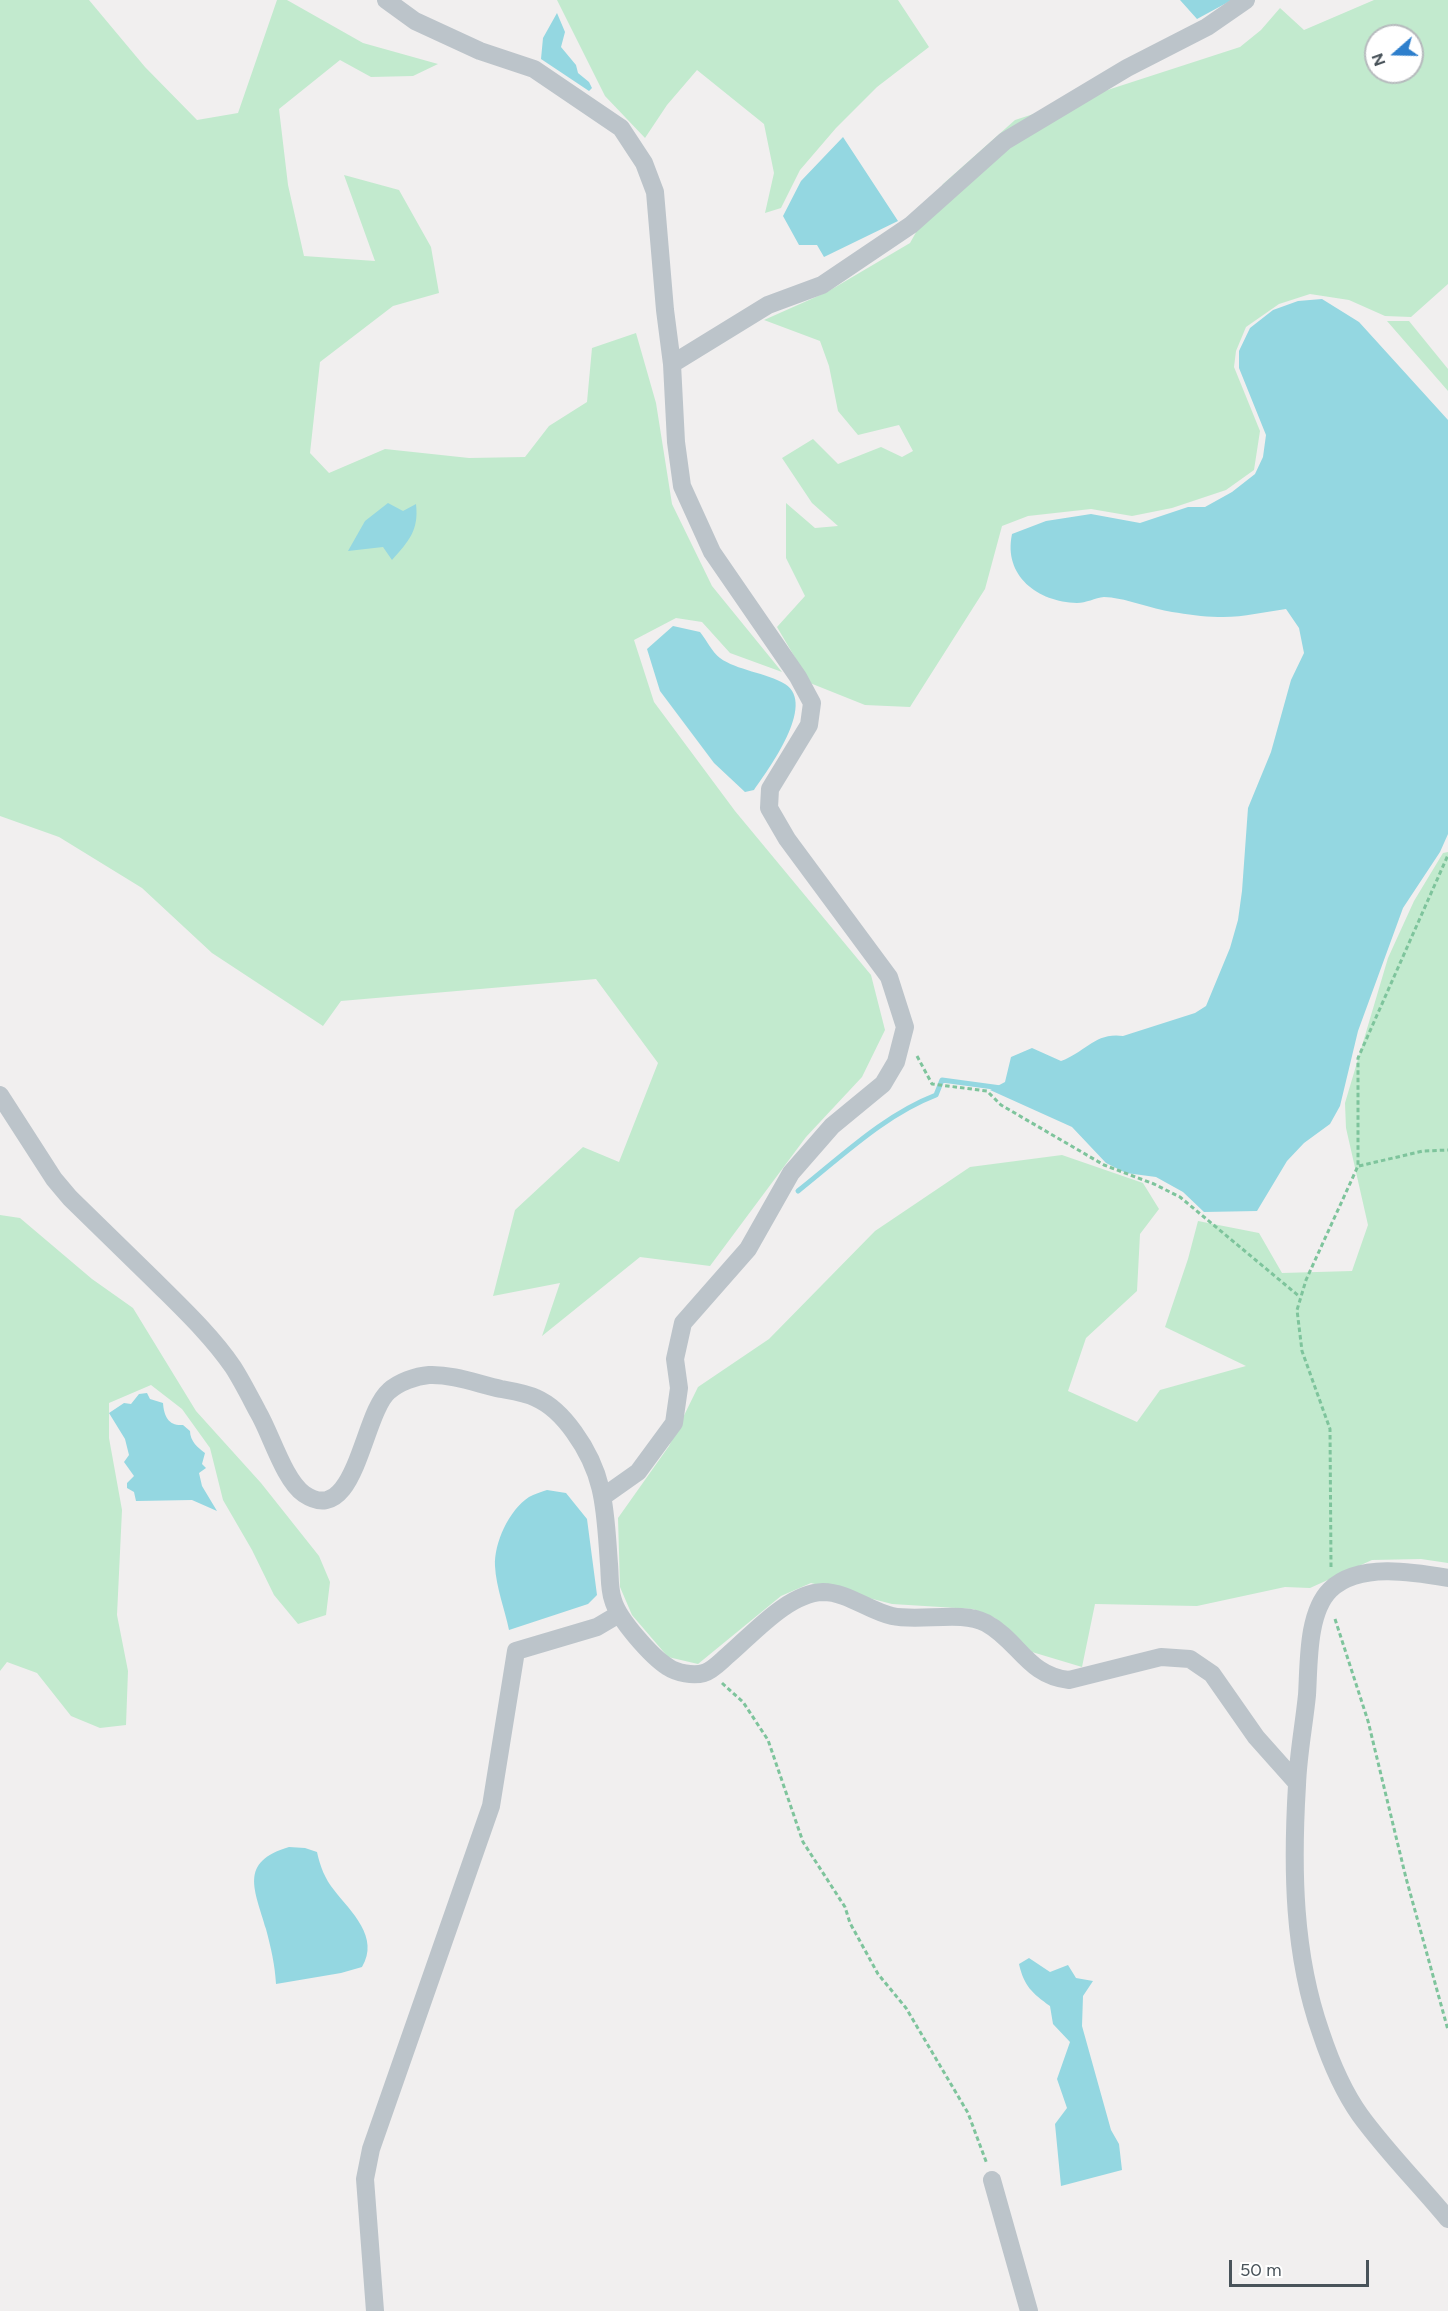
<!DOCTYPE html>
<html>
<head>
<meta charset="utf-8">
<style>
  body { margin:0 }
  #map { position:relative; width:1448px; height:2311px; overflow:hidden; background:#f1efef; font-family:Figtree,sans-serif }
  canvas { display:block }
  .north { position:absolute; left:1364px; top:24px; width:60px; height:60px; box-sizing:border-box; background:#fff; border:2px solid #b6babd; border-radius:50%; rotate:250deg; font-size:16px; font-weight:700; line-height:24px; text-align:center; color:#49535a }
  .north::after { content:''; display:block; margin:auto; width:21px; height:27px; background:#2e7fcc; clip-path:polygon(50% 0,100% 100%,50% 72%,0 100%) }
  .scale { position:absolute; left:1229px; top:2260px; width:140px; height:27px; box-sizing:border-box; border:3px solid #49535a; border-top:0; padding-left:8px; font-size:18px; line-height:21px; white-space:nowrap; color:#49535a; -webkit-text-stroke:4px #fff; paint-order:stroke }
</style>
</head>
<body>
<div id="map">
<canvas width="1448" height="2311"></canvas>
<div class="north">N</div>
<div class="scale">50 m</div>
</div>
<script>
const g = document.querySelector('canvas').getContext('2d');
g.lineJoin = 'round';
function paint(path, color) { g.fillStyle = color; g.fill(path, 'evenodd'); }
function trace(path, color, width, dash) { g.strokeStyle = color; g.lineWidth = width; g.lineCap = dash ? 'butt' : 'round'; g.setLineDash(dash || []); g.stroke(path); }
paint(new Path2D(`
  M0 0H89L145 67 197 120 238 113 277 0H287L363 43 438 64 413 76 371 77 340 60 279 109 288 185 304 256 375 261 344 175 399 190 431 247 439 293 393 306 320 362 310 453 329 473 385 449 469 458 525 457 549 426 587 402 592 348 636 333 656 403 672 504 712 586 782 672 730 653 702 622 676 618 634 640 654 702 735 811 871 975 885 1030 862 1077 806 1137 710 1266 640 1257 542 1336 560 1283 493 1296 515 1210 583 1147 619 1162 658 1063 596 979 341 1001 323 1026 212 953 142 888 59 837 0 816Z
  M557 0H898L929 47 877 87 836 128 800 170 781 208 765 213 774 173 764 124 697 70 667 105 645 138 605 96Z
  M1374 0H1448V284L1411 317 1385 316 1349 300 1310 294 1279 304 1246 327 1236 351 1234 367 1260 431 1254 470 1226 490 1172 508 1132 516 1091 509 1028 516 1002 526 985 589 910 707 865 705 810 683 777 627 805 596 786 558V503L815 528 838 526 812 503 782 458 813 439 838 464 881 447 902 457 913 451 899 425 858 435 838 411 829 366 820 341 764 320 827 292 910 243 943 184 1015 120 1240 47 1261 30 1280 8 1304 30ZM1376 36H1412V72H1376Z
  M1387 321H1409L1448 369V391Z
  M1448 852V1563L1421 1559 1372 1560 1310 1588 1285 1587 1197 1606 1095 1604 1082 1667 1032 1652 995 1618 973 1609 892 1604 811 1583 781 1596 698 1664 668 1657 632 1615 620 1587 618 1518 669 1446 698 1387 769 1339 875 1231 970 1167 1062 1155 1143 1183 1159 1209 1140 1234 1137 1291 1086 1338 1068 1391 1137 1422 1160 1390 1246 1366 1165 1327 1188 1259 1198 1221 1259 1233 1282 1273 1352 1271 1368 1225 1346 1128 1345 1103 1388 958 1414 901 1443 853Z
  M0 1215 20 1218 92 1279 133 1308 196 1411 261 1483 319 1556 330 1582 326 1615 298 1624 274 1595 252 1550 223 1500 210 1448 182 1409 151 1385 109 1403V1438L122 1510 117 1615 128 1671 126 1725 100 1728 71 1716 37 1673 7 1662 0 1671Z`), '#c2eace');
paint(new Path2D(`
  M1180 0H1232L1197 19Z
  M557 13 565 32 561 47 576 65 578 73 589 82 592 88 589 91 541 59 543 38Z
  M843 137 898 221 824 257 817 245H799L783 216 801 181Z
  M1322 299 1359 322 1448 420V834L1440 852 1403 908 1358 1031 1340 1106 1330 1124 1304 1143 1287 1161 1257 1211 1204 1212 1183 1192 1156 1177 1126 1173 1106 1163 1072 1127 990 1090 1005 1082 1011 1057 1032 1048 1061 1061C1086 1052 1095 1032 1123 1036L1195 1013 1206 1006 1230 948 1238 920 1242 891 1248 808 1271 752 1291 680 1304 653 1299 628 1286 609C1263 612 1241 618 1218 617 1203 617 1187 614 1172 612 1153 609 1122 597 1104 597 1095 598 1086 603 1077 603 1038 602 1003 576 1012 534L1046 521 1091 514 1140 523 1188 507H1205L1232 492 1255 474 1263 457 1266 435 1239 368V351L1250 328 1273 310 1298 301Z
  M388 503 403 511 416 504C419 530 409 541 392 560L383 547 348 551 365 521Z
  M673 626 700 632C706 639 712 652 720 658 736 670 767 673 785 684 817 704 768 770 754 790L745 792 714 763 660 691 647 649Z
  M147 1393 150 1399 163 1403C164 1417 169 1426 183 1425L190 1431C190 1441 198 1448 205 1453L202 1464 206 1468 199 1473 202 1486 217 1511 192 1500 136 1501 134 1492 127 1488V1483L134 1476 124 1462 129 1455 125 1439 109 1413 124 1403 131 1404 139 1394Z
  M547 1490 566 1493 587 1519 597 1595 588 1604 509 1630C505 1610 496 1587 495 1566 494 1543 509 1510 529 1497 534 1494 541 1492 547 1490Z
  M289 1847 305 1848 317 1852C320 1866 325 1879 334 1890 351 1912 380 1937 362 1967L341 1973 276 1984C275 1965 271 1948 266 1929 255 1890 238 1862 289 1847Z
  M1029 1958 1050 1972 1068 1965 1076 1978 1093 1981 1083 1996 1082 2026 1111 2130 1119 2144 1122 2170 1061 2186 1055 2124 1067 2108 1057 2079 1070 2042 1053 2024 1050 2006C1032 1993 1024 1986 1019 1964Z`), '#94d7e1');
trace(new Path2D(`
  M798 1191C841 1157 884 1115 936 1095L942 1080 1001 1088`), '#94d7e1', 5);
trace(new Path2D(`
  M917 1056 932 1084 987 1091 1001 1105 1104 1165 1154 1184 1180 1197 1300 1297
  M1359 1166 1423 1151 1448 1150
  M1331 1567 1330 1429 1302 1351 1297 1310 1306 1280 1358 1166V1058L1448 855
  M1335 1619 1368 1721 1406 1878 1448 2030
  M722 1683 743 1702 768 1740 803 1842 845 1907 850 1923 878 1974 906 2008 968 2113 987 2164`), '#7ec49c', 3, [4.5, 3]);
trace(new Path2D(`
  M386 0 415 21 480 51 534 69 621 128 644 163 655 192 665 310 672 364 676 442 682 486 712 552 798 677 812 703 809 725 770 789 769 808 787 839 889 977 905 1027 896 1062 883 1084 832 1126 791 1173 748 1249 683 1323 675 1359 679 1388 674 1423 638 1472 604 1496
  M672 364 768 305 822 285 911 225 1005 141 1127 68 1207 27 1246 0
  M0 1095 54 1179 70 1198C98 1225 126 1253 154 1280 182 1308 211 1335 233 1367 242 1381 250 1397 258 1412 271 1434 284 1480 304 1494 356 1529 362 1414 389 1391 399 1382 416 1376 429 1375 453 1374 478 1384 501 1389 512 1391 526 1393 536 1398 552 1405 564 1418 574 1432 606 1476 605 1512 609 1564 610 1575 609 1589 613 1600 618 1619 652 1657 668 1667 677 1673 693 1676 704 1673 713 1670 720 1662 727 1656 753 1634 788 1593 823 1592 847 1592 869 1611 892 1616 920 1622 962 1610 986 1623 1019 1641 1028 1676 1069 1680L1161 1657 1190 1659 1212 1674 1256 1737 1297 1783
  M1448 1578C1414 1572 1358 1562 1330 1590 1307 1613 1309 1664 1307 1695 1304 1725 1298 1755 1297 1785 1292 1868 1293 1954 1321 2033 1330 2060 1343 2091 1360 2115 1386 2151 1419 2184 1448 2219
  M992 2180 1029 2311
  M375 2311 365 2179 371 2149 491 1806 516 1651 597 1627 619 1614`), '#bcc4ca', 18);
</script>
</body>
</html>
